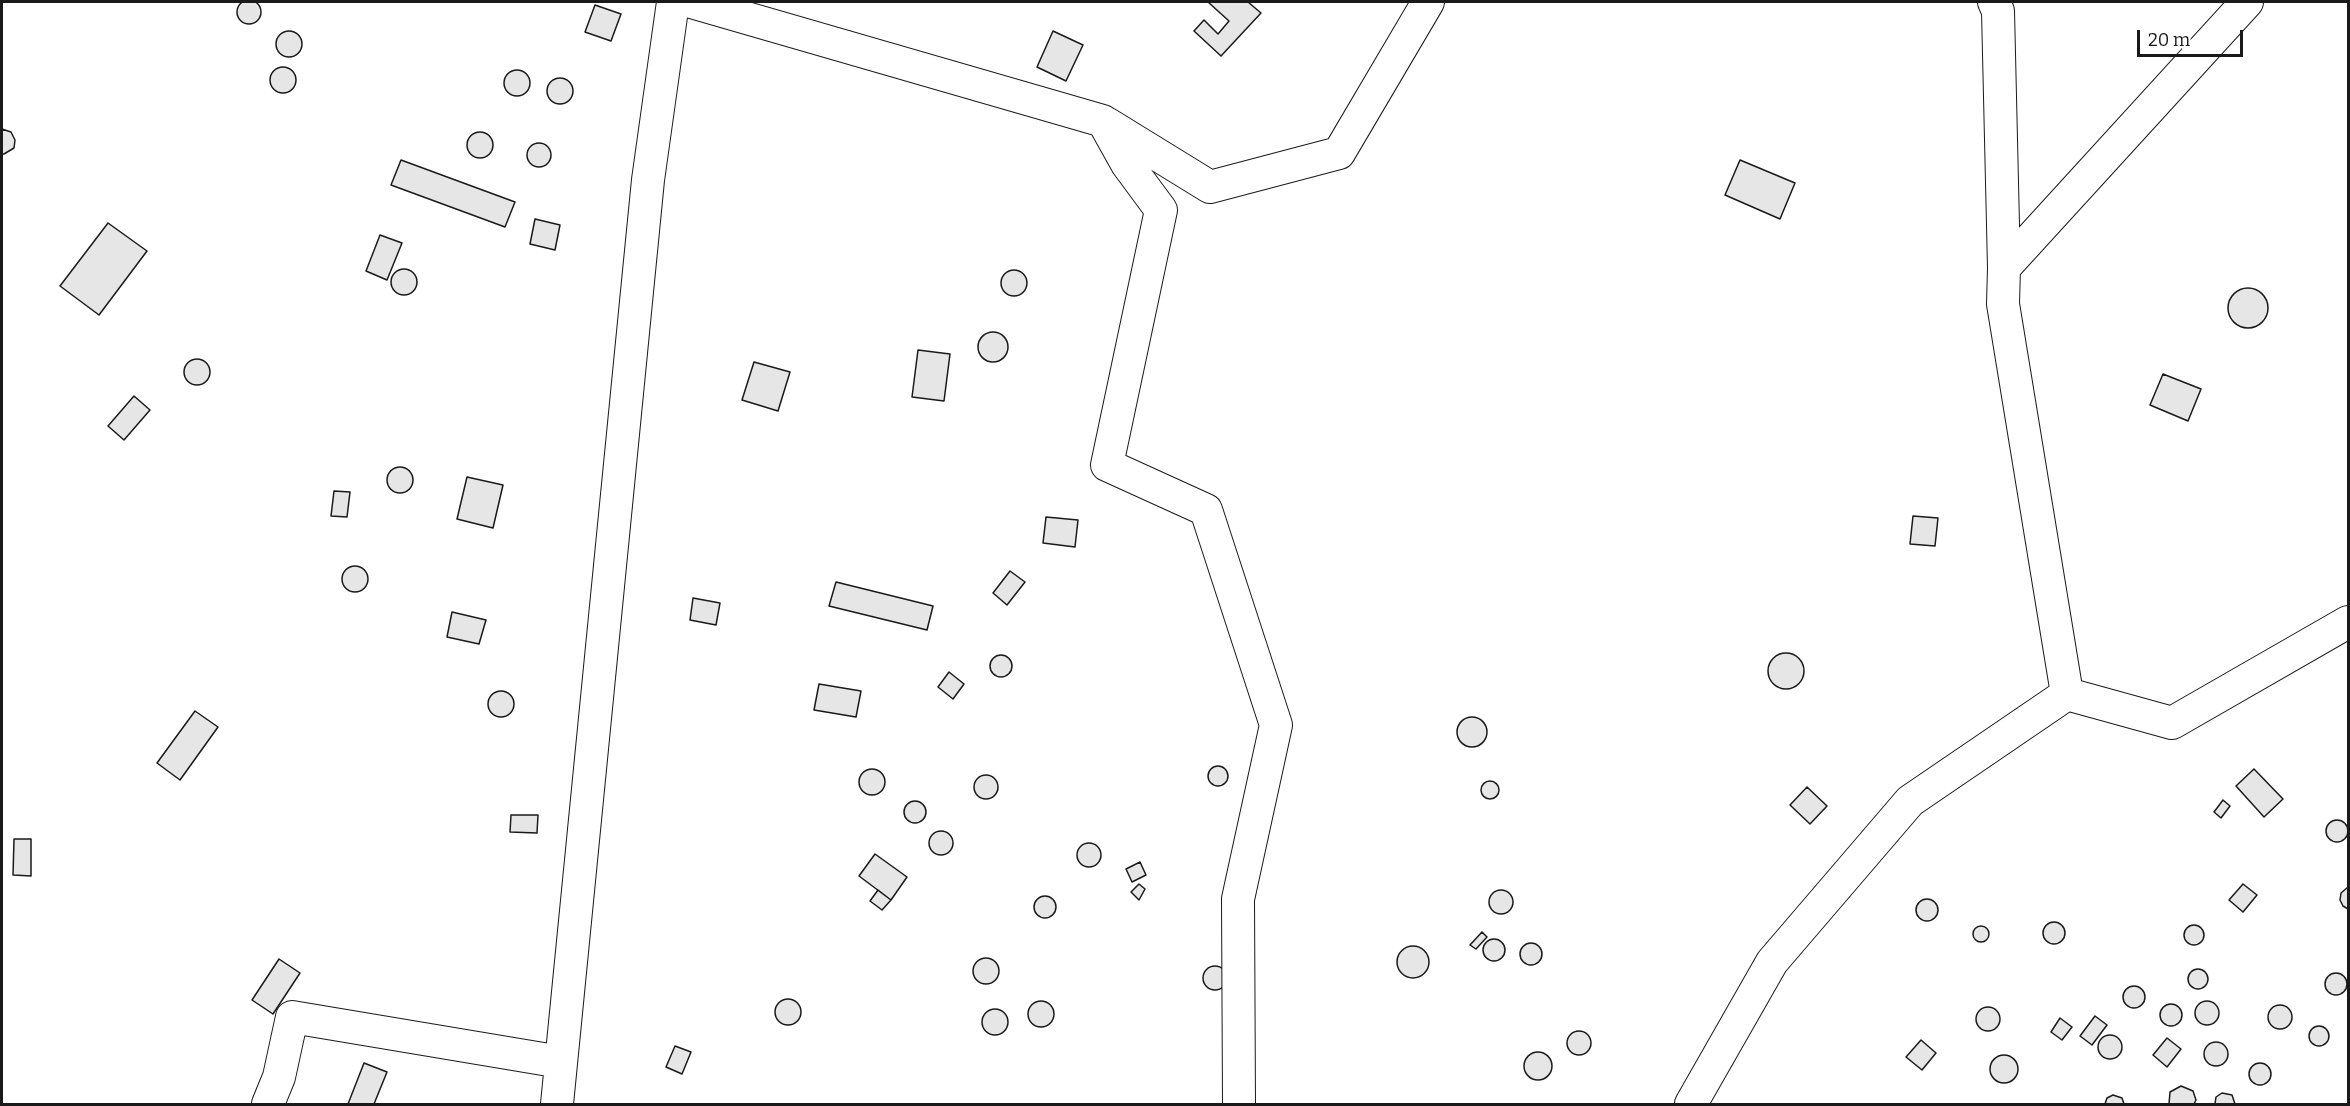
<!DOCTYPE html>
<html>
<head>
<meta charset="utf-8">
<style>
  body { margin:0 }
  #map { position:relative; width:2350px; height:1106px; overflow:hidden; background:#fff; font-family:Bitter,serif }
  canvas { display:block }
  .frame { position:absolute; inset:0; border:3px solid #1a1a1a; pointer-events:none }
  .scale { position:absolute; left:2137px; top:30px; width:106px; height:27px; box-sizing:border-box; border:3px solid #1a1a1a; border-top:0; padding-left:8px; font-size:18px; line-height:21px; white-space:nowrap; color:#1a1a1a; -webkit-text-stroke:4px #fff; paint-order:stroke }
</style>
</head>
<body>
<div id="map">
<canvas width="2350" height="1106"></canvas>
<div class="frame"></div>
<div class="scale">20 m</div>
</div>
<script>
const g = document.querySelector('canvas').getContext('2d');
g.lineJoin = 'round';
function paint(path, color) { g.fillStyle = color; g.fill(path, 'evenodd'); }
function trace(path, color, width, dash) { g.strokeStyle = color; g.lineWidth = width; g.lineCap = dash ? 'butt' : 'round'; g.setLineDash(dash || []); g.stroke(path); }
const building = new Path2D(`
  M237 12a12 12 0 1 1 24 0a12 12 0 1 1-24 0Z
  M1208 2H1248L1261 13 1221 56 1194 31 1204 20 1218 34 1229 21Z
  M595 5 621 14 611 41 585 32Z
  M1053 31 1083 45 1066 81 1037 67Z
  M276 44a13 13 0 1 1 26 0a13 13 0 1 1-26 0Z
  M270 80a13 13 0 1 1 26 0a13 13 0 1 1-26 0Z
  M504 83a13 13 0 1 1 26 0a13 13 0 1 1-26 0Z
  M547 91a13 13 0 1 1 26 0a13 13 0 1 1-26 0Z
  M2 129 11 132 15 140 14 148 4 154H2Z
  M467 145a13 13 0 1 1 26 0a13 13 0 1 1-26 0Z
  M527 155a12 12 0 1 1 24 0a12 12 0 1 1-24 0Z
  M401 160 515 202 505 227 391 185Z
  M1740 160 1795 183 1780 219 1725 195Z
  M535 219 560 225 555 250 530 244Z
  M108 223 147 251 99 315 60 286Z
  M380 235 402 243 387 280 366 271Z
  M391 282a13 13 0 1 1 26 0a13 13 0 1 1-26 0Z
  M1001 283a13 13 0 1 1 26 0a13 13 0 1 1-26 0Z
  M2228 308a20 20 0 1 1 40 0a20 20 0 1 1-40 0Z
  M978 347a15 15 0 1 1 30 0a15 15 0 1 1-30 0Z
  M918 350 950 354 944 401 912 397Z
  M184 372a13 13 0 1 1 26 0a13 13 0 1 1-26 0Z
  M754 362 790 372 778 411 742 400Z
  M2163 374 2201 389 2188 421 2150 405Z
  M134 396 150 410 124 440 108 426Z
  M387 480a13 13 0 1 1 26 0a13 13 0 1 1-26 0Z
  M467 477 503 485 493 528 457 519Z
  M334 491 350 492 347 517 331 516Z
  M1913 516 1938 518 1935 546 1910 544Z
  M1046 517 1078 520 1075 547 1043 543Z
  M342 579a13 13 0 1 1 26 0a13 13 0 1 1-26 0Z
  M1010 571 1025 582 1007 605 993 593Z
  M836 582 933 606 927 630 829 606Z
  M693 598 720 603 716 625 690 620Z
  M452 612 486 620 479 644 447 637Z
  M1768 671a18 18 0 1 1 36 0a18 18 0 1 1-36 0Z
  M990 666a11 11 0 1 1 22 0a11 11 0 1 1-22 0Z
  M949 672 964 684 953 699 938 687Z
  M819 684 861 691 856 717 814 710Z
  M488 704a13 13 0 1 1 26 0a13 13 0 1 1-26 0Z
  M195 711 218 727 180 780 157 763Z
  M1457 732a15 15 0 1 1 30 0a15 15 0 1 1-30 0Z
  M1208 776a10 10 0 1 1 20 0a10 10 0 1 1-20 0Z
  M2254 769 2283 799 2264 817 2236 786Z
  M859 782a13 13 0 1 1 26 0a13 13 0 1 1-26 0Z
  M974 787a12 12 0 1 1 24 0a12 12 0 1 1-24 0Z
  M1481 790a9 9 0 1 1 18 0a9 9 0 1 1-18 0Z
  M1807 787 1827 806 1810 824 1790 805Z
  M2223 800 2230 806 2221 818 2214 812Z
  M904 812a11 11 0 1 1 22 0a11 11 0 1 1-22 0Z
  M511 815H538L537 833 510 832Z
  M2326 831a11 11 0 1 1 22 0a11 11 0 1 1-22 0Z
  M929 843a12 12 0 1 1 24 0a12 12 0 1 1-24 0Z
  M14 839H31V876L13 875Z
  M1077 855a12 12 0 1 1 24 0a12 12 0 1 1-24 0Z
  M875 854 907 877 891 900 859 876Z
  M1140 862 1146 875 1132 882 1126 869Z
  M1139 884 1145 889 1139 900 1131 892Z
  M2243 884 2257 895 2243 912 2229 900Z
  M2348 887V909L2343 906 2340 900 2341 893Z
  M878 890 891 900 882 910 870 901Z
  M1489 902a12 12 0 1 1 24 0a12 12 0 1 1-24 0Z
  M1034 907a11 11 0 1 1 22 0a11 11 0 1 1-22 0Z
  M1916 910a11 11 0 1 1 22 0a11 11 0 1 1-22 0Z
  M2043 933a11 11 0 1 1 22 0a11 11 0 1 1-22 0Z
  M2184 935a10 10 0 1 1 20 0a10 10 0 1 1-20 0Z
  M1973 934a8 8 0 1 1 16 0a8 8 0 1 1-16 0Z
  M1482 932 1487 937 1476 949 1470 945Z
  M1483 950a11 11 0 1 1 22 0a11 11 0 1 1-22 0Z
  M1520 954a11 11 0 1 1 22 0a11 11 0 1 1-22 0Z
  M1397 962a16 16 0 1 1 32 0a16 16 0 1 1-32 0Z
  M973 971a13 13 0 1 1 26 0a13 13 0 1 1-26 0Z
  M279 959 300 973 273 1014 252 1000Z
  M1203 978a12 12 0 1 1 24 0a12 12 0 1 1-24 0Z
  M2188 979a10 10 0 1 1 20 0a10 10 0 1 1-20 0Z
  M2325 984a11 11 0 1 1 22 0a11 11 0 1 1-22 0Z
  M2123 997a11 11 0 1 1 22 0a11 11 0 1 1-22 0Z
  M775 1012a13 13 0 1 1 26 0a13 13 0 1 1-26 0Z
  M2195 1013a12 12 0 1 1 24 0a12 12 0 1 1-24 0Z
  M1028 1014a13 13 0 1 1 26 0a13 13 0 1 1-26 0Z
  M2160 1015a11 11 0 1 1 22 0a11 11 0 1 1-22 0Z
  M2268 1017a12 12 0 1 1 24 0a12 12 0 1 1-24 0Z
  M1976 1019a12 12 0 1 1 24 0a12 12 0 1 1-24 0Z
  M982 1022a13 13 0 1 1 26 0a13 13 0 1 1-26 0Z
  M2095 1016 2107 1025 2092 1045 2080 1036Z
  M2060 1018 2072 1027 2062 1040 2051 1032Z
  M2309 1036a10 10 0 1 1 20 0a10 10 0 1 1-20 0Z
  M1567 1043a12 12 0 1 1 24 0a12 12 0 1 1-24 0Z
  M2098 1047a12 12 0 1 1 24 0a12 12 0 1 1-24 0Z
  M2167 1038 2181 1049 2167 1067 2153 1055Z
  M1921 1040 1936 1053 1922 1070 1906 1057Z
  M2204 1054a12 12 0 1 1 24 0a12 12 0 1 1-24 0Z
  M675 1046 691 1052 682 1074 666 1067Z
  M1524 1066a14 14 0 1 1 28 0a14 14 0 1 1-28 0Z
  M1990 1069a14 14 0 1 1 28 0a14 14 0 1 1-28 0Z
  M364 1063 387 1072 374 1104H348Z
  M2249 1074a11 11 0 1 1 22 0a11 11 0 1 1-22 0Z
  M2181 1086 2193 1091 2196 1100 2194 1104H2169L2170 1092Z
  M2222 1093 2232 1095 2235 1104H2215L2216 1097Z
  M2113 1095 2122 1098 2124 1104H2105L2107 1098Z`);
paint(building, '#e6e6e6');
trace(building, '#1a1a1a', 1.5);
const street = new Path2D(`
  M691 2 1103 121 1127 164 1161 210 1107 465 1206 510 1276 725 1238 899 1239 1104
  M1994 2 1998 11 2004 268
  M1106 123 1210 187 1339 153 1428 2
  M2067 694 2003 304 2004 268 2247 2
  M268 1104 279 1077 292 1017 561 1062
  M557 1104 648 180 673 2
  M1691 1104 1772 962 1910 801 2067 694 2172 723 2348 622`);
trace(street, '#1a1a1a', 34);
trace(street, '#fff', 32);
</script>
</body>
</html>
